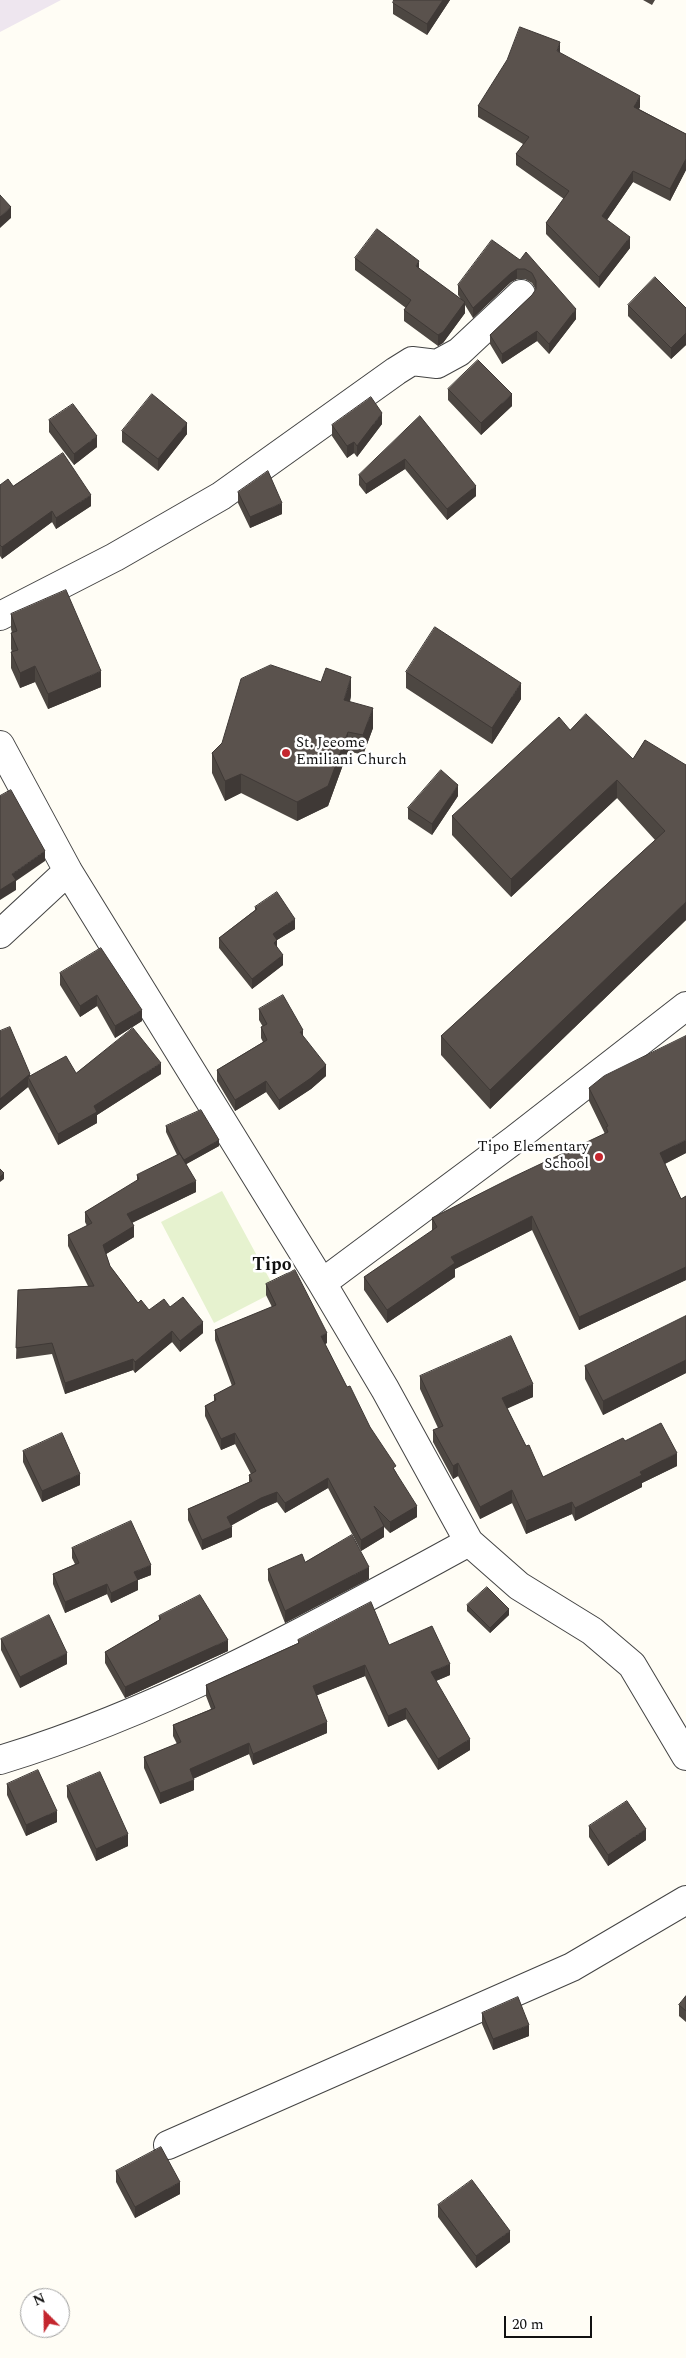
<!DOCTYPE html>
<html>
<head>
<meta charset="utf-8">
<style>
  body { margin:0 }
  #map { position:relative; width:686px; height:2358px; overflow:hidden; background:#fffdf5; font-family:Spectral,serif }
  canvas { display:block }
  .north { position:absolute; left:20px; top:2288px; width:50px; height:50px; box-sizing:border-box; background:#fff; border:1px solid #a0a0a0; border-radius:50%; rotate:337deg; font-size:14px; font-weight:700; line-height:20px; text-align:center; color:#111 }
  .north::after { content:''; display:block; margin:auto; width:18px; height:22px; background:#c4262e; clip-path:polygon(50% 0,100% 100%,50% 72%,0 100%) }
  .scale { position:absolute; left:504px; top:2316px; width:88px; height:22px; box-sizing:border-box; border:2px solid #111; border-top:0; padding-left:6px; font-size:15px; line-height:18px; white-space:nowrap; color:#111; -webkit-text-stroke:4px #fff; paint-order:stroke }
</style>
</head>
<body>
<div id="map">
<canvas width="686" height="2358"></canvas>
<div class="north">N</div>
<div class="scale">20 m</div>
</div>
<script>
const g = document.querySelector('canvas').getContext('2d');
g.lineJoin = 'round';
function paint(path, color) { g.fillStyle = color; g.fill(path, 'evenodd'); }
function trace(path, color, width, dash) { g.strokeStyle = color; g.lineWidth = width; g.lineCap = dash ? 'butt' : 'round'; g.setLineDash(dash || []); g.stroke(path); }
function drawText(font, color, halo, rows, align = 'center') {
  g.font = font + ' Spectral,serif'; g.lineWidth = 5; g.setLineDash([]); g.textBaseline = 'middle'; g.strokeStyle = halo; g.fillStyle = color; for (const [text, x, y, turn = 0] of rows) {
    g.save(); g.translate(x, y); g.rotate((+turn || 0) * Math.PI / 180); g.textAlign = isNaN(turn) ? turn : align; if (halo) g.strokeText(text, 0, 0); g.fillText(text, 0, 0); g.restore();
  }
}
paint(new Path2D(`
  M0 0H61L0 32Z`), '#eee6ef');
paint(new Path2D(`
  M222 1191 276 1291 214 1323 161 1222Z`), '#e6f2cf');
const minor = new Path2D(`
  M0 616 115 557 221 496 396 371 412 361 437 364 459 352 521 294
  M0 745 68 871 322 1283 385 1389 469 1542 519 1586 592 1631 632 1665 686 1756
  M0 934 68 871
  M322 1283 514 1140 686 1006
  M0 1760C167 1709 316 1625 469 1542
  M168 2145 572 1967 686 1900`);
trace(minor, '#444', 30);
trace(minor, '#fff', 28);
paint(new Path2D(`
  M394 0H450L427 35 393 14V3Z
  M643 0H655L652 5Z
  M560 53 640 107 639 109 686 134V170L670 201 633 182 607 220 630 248 599 288 546 234V223L564 199 516 165V154L523 144 478 117V106Z
  M355 258 419 269 461 299 458 295V285L520 260 576 319 549 354 537 341 502 364 490 344V335L532 295 536 290 532 283 525 279H517L511 282 473 318 465 305V313L443 343 438 346 404 321V310L406 308 355 270Z
  M628 305 686 308V345L671 359 628 316Z
  M448 389 512 406 481 435 448 400Z
  M420 416 476 496 447 520 405 469 366 494 359 485V475Z
  M49 420 97 447 74 465 49 432Z
  M382 424 357 457 354 453 347 458 332 436V425Z
  M122 431 187 434 158 471 122 442Z
  M0 485 13 486 91 506 56 529 52 522 2 559 0 556Z
  M238 492 282 514 250 528 238 503Z
  M11 614 101 687 48 709 35 682 20 688 11 668V652H12L11 649V633H12L11 629Z
  M406 672 521 699 492 744 406 688Z
  M351 696 350 702 373 728 363 755 348 751 328 806 297 821 241 793 225 801 212 773V753Z
  M570 730 633 759 645 740 686 920 490 1109 441 1055V1036L655 840 617 798 511 897 452 835V816Z
  M458 796 432 835 408 819V808Z
  M255 907 295 929 277 940V948L283 965 252 989 219 948V938L255 910Z
  M60 973 142 1021 115 1038 97 1006 80 1017 60 985Z
  M259 1009 303 1037 326 1076 311 1089 279 1110 266 1092 235 1111 217 1081V1070L263 1042 261 1038V1027H263L259 1020Z
  M0 1031 30 1076 76 1073 161 1074 97 1115V1123L58 1145 28 1087 0 1110Z
  M589 1088 686 1153 665 1164 681 1199 686 1196V1280L579 1330 532 1230 455 1269V1277L387 1323 364 1290V1277L432 1231V1218L605 1134 589 1101Z
  M166 1126 219 1146 186 1164 196 1192 132 1223 134 1237 106 1254 110 1266 138 1303 149 1310 170 1307 203 1333 180 1352 172 1342 135 1373 133 1370 65 1394 52 1354 16 1359 18 1290 88 1286 68 1246V1235L87 1226 85 1222V1212L137 1181V1175L177 1155 166 1132Z
  M266 1284 327 1343 325 1344 347 1387 396 1472 417 1517 390 1533 384 1527V1537L361 1551 328 1488 285 1513 277 1502 261 1509 231 1525 232 1537 202 1550 188 1520V1509L249 1482V1475L251 1474 235 1444 221 1450 205 1416V1406L214 1401V1395L232 1386 215 1340V1330L272 1307 266 1295Z
  M686 1316V1373L603 1415 585 1379V1366Z
  M420 1376 533 1397 507 1408 526 1446 543 1477 625 1441 677 1466 642 1483V1487L575 1521 572 1514 526 1534 512 1503 480 1519 458 1476 453 1479 433 1442V1430L438 1428 420 1389Z
  M23 1451 80 1485 42 1502 23 1462Z
  M72 1548 151 1575 138 1580V1590L111 1603 107 1594 65 1613 53 1584V1574L75 1564 72 1558Z
  M305 1562 369 1579 285 1623 268 1580V1569Z
  M467 1605 509 1615 490 1633 467 1611Z
  M159 1616 228 1651 125 1698 105 1663V1652L159 1620Z
  M1 1639 67 1664 20 1688 1 1650Z
  M298 1640 389 1645 450 1675 436 1681 470 1750 438 1770 406 1719 388 1727 365 1676 317 1695 327 1733 253 1765 249 1754 193 1779 194 1790 160 1804 144 1768V1757L177 1744 173 1736V1725L211 1709 206 1696V1685L298 1643Z
  M7 1784 57 1822 26 1836 7 1795Z
  M67 1786 128 1846 96 1861 67 1797Z
  M589 1826 646 1840 608 1866 589 1837Z
  M686 1996V2022L679 2016V2005Z
  M482 2013 529 2036 493 2050 482 2024Z
  M116 2171 180 2194 135 2218 116 2182Z
  M438 2205 510 2242 476 2268 438 2217Z`), '#4d4742');
paint(new Path2D(`
  M443 0H450L427 35V24Z
  M560 42V53L557 51Z
  M640 96V107L634 118V107Z
  M686 159V170L670 201V189Z
  M633 171V182L602 227V216Z
  M11 207V218L0 228V217Z
  M630 237V248L599 288V277Z
  M419 261V272L416 266Z
  M517 269V279L511 282 473 318V308L511 273Z
  M465 302V313L443 343 438 346V335Z
  M576 309V319L549 354V344Z
  M537 331V341L502 364V354Z
  M686 333V345L671 359V348Z
  M512 394V406L481 435V423Z
  M382 413V424L357 457V446Z
  M187 423V434L158 471V459Z
  M97 436V447L74 465V454Z
  M354 442V453L347 458V446Z
  M405 459V469L366 494V484Z
  M476 486V496L447 520V509Z
  M91 495V506L56 529V518Z
  M282 503V514L250 528V517Z
  M52 511V522L2 559V547Z
  M35 666V682L20 688V673Z
  M101 671V687L48 709V694Z
  M351 677V696L344 719V700Z
  M521 683V699L492 744V728Z
  M373 708V728L363 755V735Z
  M348 732V751L328 806 297 821V802Z
  M241 774V793L225 801V781Z
  M617 780V798L511 897V879Z
  M458 785V796L432 835V824Z
  M45 851V861L16 881V890L0 900V890L12 874Z
  M686 902V920L490 1109V1090Z
  M295 919V929L277 940V950L274 943 273 934Z
  M283 955V965L252 989V979Z
  M97 995V1006L80 1017V1006Z
  M142 1010V1021L115 1038V1026Z
  M303 1030V1041L300 1032Z
  M161 1063V1074L97 1115V1123L58 1145V1134L94 1106Z
  M326 1065V1076L311 1089 279 1110V1100Z
  M30 1074V1082L28 1077V1087L0 1110V1099Z
  M266 1081V1092L235 1111V1100Z
  M219 1140V1146L183 1166V1160Z
  M686 1140V1153L660 1166V1153Z
  M4 1173V1179L0 1182V1177Z
  M196 1181V1192L127 1225V1214Z
  M532 1216V1230L455 1269V1277L387 1323V1310L451 1257Z
  M134 1226V1237L103 1256V1245Z
  M686 1267V1280L579 1330V1317Z
  M203 1322V1333L180 1352V1341Z
  M172 1331V1342L135 1373V1362Z
  M327 1333V1343L321 1346V1336Z
  M133 1359V1370L65 1394V1383Z
  M686 1360V1373L603 1415V1401Z
  M533 1384V1397L502 1411V1398Z
  M235 1433V1444L221 1450V1439Z
  M677 1453V1466L642 1483V1487L575 1521V1508L640 1472Z
  M458 1463V1476L453 1479V1466Z
  M80 1474V1485L42 1502V1491Z
  M328 1478V1488L285 1513V1503Z
  M512 1490V1503L480 1519V1507Z
  M277 1492V1502L261 1509 227 1528V1517L261 1498Z
  M572 1502V1514L526 1534V1521Z
  M417 1506V1517L390 1533V1522Z
  M384 1526V1537L361 1551V1540Z
  M232 1527V1537L202 1550V1540Z
  M151 1565V1575L138 1580V1590L111 1603V1593L134 1572Z
  M369 1567V1579L285 1623V1611Z
  M107 1584V1594L65 1613V1602Z
  M509 1609V1615L490 1633V1628Z
  M228 1640V1651L125 1698V1687Z
  M67 1653V1664L20 1688V1677Z
  M450 1664V1675L431 1683V1672Z
  M365 1665V1676L313 1697V1686Z
  M406 1708V1719L388 1727V1716Z
  M327 1722V1733L253 1765V1754Z
  M470 1739V1750L438 1770V1759Z
  M249 1743V1754L190 1780V1769Z
  M194 1780V1790L160 1804V1793Z
  M57 1811V1822L26 1836V1825Z
  M646 1829V1840L608 1866V1855Z
  M128 1834V1846L96 1861V1849Z
  M529 2025V2036L493 2050V2039Z
  M180 2182V2194L135 2218V2207Z
  M510 2231V2242L476 2268V2256Z`), '#3f3936');
const building = new Path2D(`
  M394 0H443L427 24 393 3Z
  M520 27 560 42 557 51 640 96 634 107 686 134V159L670 189 633 171 602 216 630 237 599 277 546 223 569 191 516 154 529 137 478 106 507 60Z
  M0 195 11 207 0 217Z
  M377 229 419 261 416 266 465 302 443 332 438 335 404 310 411 300 355 258Z
  M492 240 520 260 526 252 576 309 549 344 537 331 502 354 490 335 532 295 536 289V281L532 273 525 269H517L511 273 473 308 458 285Z
  M655 277 686 308V333L671 348 628 305Z
  M478 360 512 394 481 423 448 389Z
  M152 394 187 423 158 459 122 431Z
  M371 397 382 413 357 446 354 442 347 446 332 425Z
  M73 404 97 436 74 454 49 420Z
  M420 416 476 486 447 509 405 459 366 484 359 475Z
  M63 453 91 495 56 518 52 511 2 547 0 545V485L8 479 13 486Z
  M268 471 282 503 250 517 238 492Z
  M66 590 101 671 48 694 35 666 20 673 11 652 18 650 11 633 17 631 11 614Z
  M435 627 521 683 492 728 406 672Z
  M271 665 321 682 326 668 351 677 344 700 373 708 363 735 348 732 328 786 297 802 241 774 225 781 212 753 222 743 241 679Z
  M586 714 633 759 645 740 686 765V902L490 1090 441 1036 665 831 617 780 511 879 452 816 559 717 570 730Z
  M441 770 458 785 432 824 408 808Z
  M11 790 45 851 12 874 16 880 0 890V796Z
  M277 892 295 919 273 934 277 940 274 943 283 955 252 979 219 938 257 909 255 907Z
  M101 948 142 1010 115 1026 97 995 80 1006 60 973Z
  M283 995 303 1030 300 1032 326 1065 311 1078 279 1100 266 1081 235 1100 217 1070 267 1040 261 1027 267 1024 259 1009Z
  M10 1027 30 1074 0 1099V1031Z
  M133 1028 161 1063 94 1106 97 1112 58 1134 28 1077 66 1056 76 1073Z
  M686 1036V1140L660 1153 681 1199 686 1196V1267L579 1317 532 1216 451 1257 455 1263 387 1310 364 1277 437 1227 432 1218 513 1177 608 1132 606 1127 608 1126 589 1088 604 1076Z
  M201 1110 219 1140 184 1160 180 1154 166 1126Z
  M180 1154 196 1181 127 1214 134 1226 103 1245 110 1266 138 1303 141 1300 149 1310 164 1299 170 1307 183 1297 203 1322 180 1341 172 1331 135 1362 133 1359 65 1383 52 1343 16 1348 18 1290 94 1286 68 1235 92 1223 85 1212 139 1179 137 1175Z
  M0 1169 4 1173 0 1177Z
  M295 1270 327 1333 321 1336 347 1387 350 1386 370 1427 396 1466 393 1468 417 1506 390 1522 374 1506 384 1526 361 1540 328 1478 285 1503 277 1492 261 1498 227 1517 232 1527 202 1540 188 1509 252 1481 249 1475 256 1471 235 1433 221 1439 205 1406 216 1400 214 1395 235 1384 215 1330 276 1305 266 1284Z
  M686 1316V1360L603 1401 585 1366Z
  M511 1336 533 1384 502 1398 526 1446 529 1445 543 1477 623 1438 625 1441 661 1423 677 1453 640 1472 642 1475 575 1508 572 1502 526 1521 512 1490 480 1507 458 1463 453 1466 433 1430 443 1426 420 1376Z
  M62 1433 80 1474 42 1491 23 1451Z
  M131 1521 151 1565 134 1572 138 1580 111 1593 107 1584 65 1602 53 1574 79 1563 72 1548Z
  M352 1535 369 1567 285 1611 268 1569 302 1554 305 1562Z
  M487 1587 509 1609 490 1628 467 1605Z
  M200 1595 228 1640 125 1687 105 1652 161 1619 159 1616Z
  M371 1602 389 1645 432 1626 450 1664 431 1672 470 1739 438 1759 406 1708 388 1716 365 1665 313 1686 327 1722 253 1754 249 1743 190 1769 194 1780 160 1793 144 1757 181 1742 173 1725 215 1708 206 1685 299 1643 298 1640Z
  M49 1615 67 1653 20 1677 1 1639Z
  M38 1770 57 1811 26 1825 7 1784Z
  M100 1772 128 1834 96 1849 67 1786Z
  M627 1801 646 1829 608 1855 589 1826Z
  M686 1996V2011L679 2005Z
  M518 1997 529 2025 493 2039 482 2013Z
  M161 2147 180 2182 135 2207 116 2171Z
  M472 2180 510 2231 476 2256 438 2205Z`);
paint(building, '#5a524d');
trace(building, '#3f3936', 1);
for (const [x, y, r, color] of [
  [286,753,5,"#c4262e"],
  [599,1157,5,"#c4262e"]
]) { const dot = new Path2D(); dot.arc(x, y, r, 0, 2 * Math.PI); g.fillStyle = color; g.fill(dot); trace(dot, '#fff', 2); }
drawText('15px', '#111', '#fff', [
  ["St. Jeeome",296,744],
  ["Emiliani Church",296,761],
  ["Tipo Elementary",589,1148,"right"],
  ["School",589,1165,"right"]
], 'left');
drawText('bold 18px', '#111', '#fff', [
  ["Tipo",272,1266]
]);
</script>
</body>
</html>
